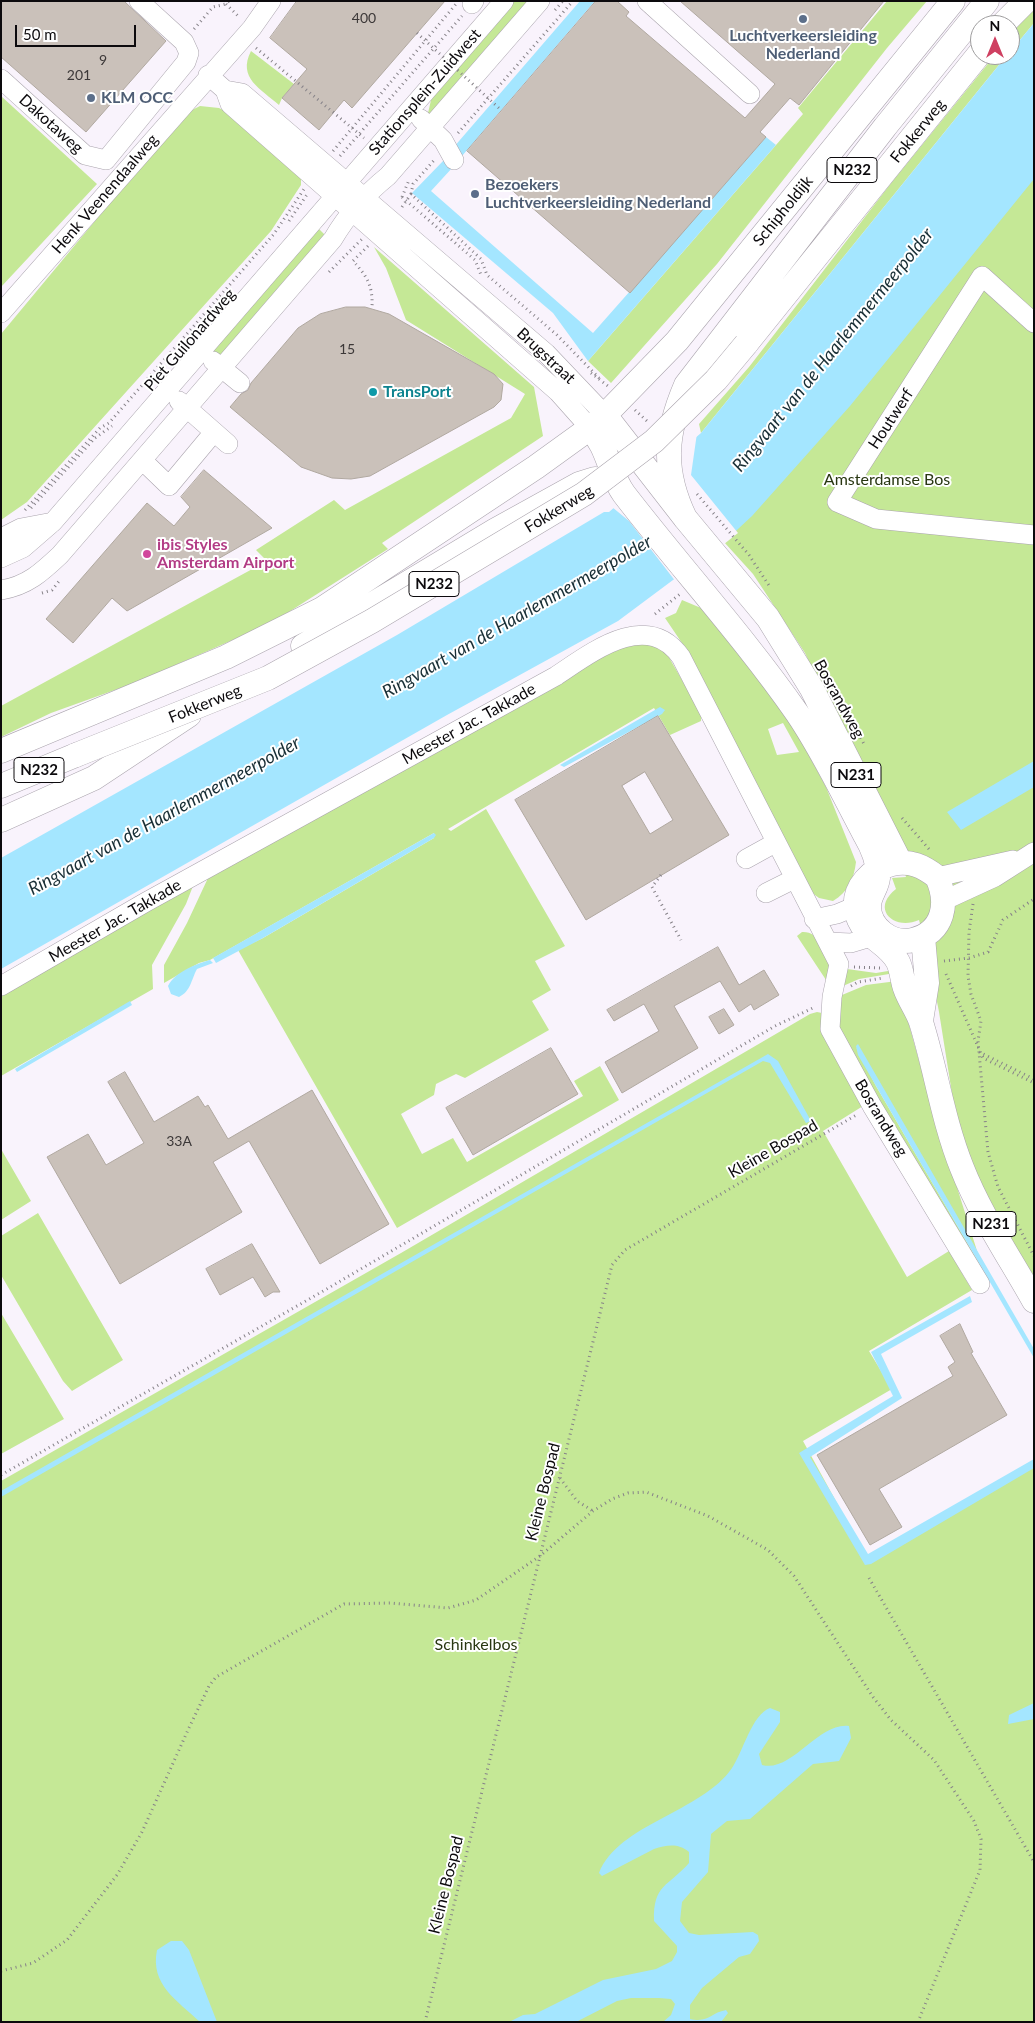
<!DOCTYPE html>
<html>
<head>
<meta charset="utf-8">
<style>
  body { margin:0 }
  #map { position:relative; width:1035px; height:2023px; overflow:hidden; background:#f9f3fc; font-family:Lato,sans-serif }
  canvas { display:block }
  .frame { position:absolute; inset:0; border:2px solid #0c0a0d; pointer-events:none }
  .north { position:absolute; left:970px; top:15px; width:50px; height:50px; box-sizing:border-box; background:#fff; border:1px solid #9e9d9e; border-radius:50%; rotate:0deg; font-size:14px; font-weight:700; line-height:20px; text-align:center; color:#0c0a0d }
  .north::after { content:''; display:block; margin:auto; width:18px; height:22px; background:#cf4061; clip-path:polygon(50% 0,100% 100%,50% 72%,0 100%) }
  .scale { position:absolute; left:15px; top:25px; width:121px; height:22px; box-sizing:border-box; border:2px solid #0c0a0d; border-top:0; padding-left:6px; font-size:15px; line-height:18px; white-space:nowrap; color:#0c0a0d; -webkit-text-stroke:4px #fff; paint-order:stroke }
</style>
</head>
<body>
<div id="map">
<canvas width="1035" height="2023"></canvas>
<div class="frame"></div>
<div class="north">N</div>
<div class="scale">50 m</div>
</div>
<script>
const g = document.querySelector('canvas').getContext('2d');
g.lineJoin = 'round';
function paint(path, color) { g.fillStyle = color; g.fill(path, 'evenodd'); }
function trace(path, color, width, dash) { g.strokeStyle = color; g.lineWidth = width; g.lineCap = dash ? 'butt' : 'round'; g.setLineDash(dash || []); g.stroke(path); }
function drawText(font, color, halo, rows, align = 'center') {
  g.font = font + ' Lato,sans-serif'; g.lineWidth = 4; g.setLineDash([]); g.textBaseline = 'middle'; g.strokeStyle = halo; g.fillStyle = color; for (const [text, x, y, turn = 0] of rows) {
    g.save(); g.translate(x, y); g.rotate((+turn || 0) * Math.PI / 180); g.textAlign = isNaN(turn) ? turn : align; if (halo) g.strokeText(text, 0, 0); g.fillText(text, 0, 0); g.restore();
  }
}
paint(new Path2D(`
  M514 1H529L430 115 428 113 432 96 439 87Z
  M887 1H927L887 48 717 264 611 383 588 361 803 114 798 108Z
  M1034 7V23L1010 52V36Z
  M251 51 294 84 282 98 279 105C261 89 237 78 251 51Z
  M995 55H1007L701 433 699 424 749 367 892 182Z
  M1034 70V1295L964 1169 939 1012 927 950 919 920C894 931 870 909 896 889L892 878 906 877 900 855 805 653 753 574 724 542Z
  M1 96 97 184 1 287Z
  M200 106 219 108 235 116 301 173V185L271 231 27 502 1 520V334L184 114Z
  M318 228 326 236 221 356 214 353 213 350Z
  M374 247 534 387 543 436 382 543 388 549 284 615 244 635 137 682 51 713 1 737V706L267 561 256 550 334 500 345 510 511 418 525 394 406 320 386 268Z
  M682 600 701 608 763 683 797 733 826 787 856 862C854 879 848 892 833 901L819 898 807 889 747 782 686 649 665 618 676 613ZM783 723 799 752 777 755 768 729Z
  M647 642 663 647 701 713V721L670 735 654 708 448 829 451 831 486 809 565 946 535 961 551 990 532 1001 549 1030 465 1078 456 1074 436 1084 434 1095 401 1114 422 1154 453 1138 467 1162 583 1096 574 1081 600 1066 619 1100 397 1228 238 950 263 938 434 838V833L210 960 199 963 164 983V965L187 923 208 878 617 647Z
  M193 886 186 904 152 965 153 989 1 1076V993Z
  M802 932C819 931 824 950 832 963L828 983 797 936Z
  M847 969 876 973 894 970 895 973 859 979 843 986Z
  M897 981 932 1108 978 1254 856 1047 876 1086 989 1280 984 1285 872 1093 838 1024 842 995 866 985Z
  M817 1012 822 1013 863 1106 823 1131 907 1277 949 1251 972 1290 869 1351 892 1389 803 1441 866 1556 1034 1467V2022H1V1481L401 1253 810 1014Z
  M1 1149 31 1201 1 1220Z
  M38 1213 123 1360 72 1391 63 1381 1 1275V1236Z
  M1 1313 64 1419 1 1454Z`), '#c5e896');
paint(new Path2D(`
  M580 1H595L462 156 453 148Z
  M1034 23V179L850 406 752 516 724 542 618 621 447 715 1 969V858L397 635 604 512H609L701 433 1007 55H1010V52Z
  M766 137 776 145 588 361 553 313 412 193 444 160 453 167 431 191 593 333Z
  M660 707 665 710 662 714 564 767 560 765Z
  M1034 761V787L961 830 947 812Z
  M434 833 436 835 434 838 263 938 216 963 213 958Z
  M210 960 213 963 197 969C191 980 191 991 179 997L171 994 168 986C175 972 196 964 210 960Z
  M130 1001 132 1005 17 1072 15 1069Z
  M858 1044 1034 1349V1358L858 1055 856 1046Z
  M768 1054 778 1061 811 1121 806 1123 770 1063 763 1061 1 1497V1491Z
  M970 1296 972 1302 881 1354 902 1398 810 1457 868 1554 1034 1459V1468L871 1564 865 1565 799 1453 893 1396 871 1352Z
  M1034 1703V1719L1008 1724 1009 1715Z
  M770 1708 780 1712V1722L759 1754 762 1765C792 1773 818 1722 849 1726L851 1738 839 1761 813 1764 750 1819 727 1821 711 1834 708 1872 682 1902 680 1921 689 1933 699 1935 753 1932 758 1935 759 1941 750 1954 739 1957 702 1988 690 2005V2019C709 2023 710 2013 726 2010L728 2013 721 2022H663L671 2015 675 2004 671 1999 659 1998H631L617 2001 576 2022H509L523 2015 535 2014 603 1980 656 1969 672 1961 677 1952V1946L654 1921C653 1884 668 1887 689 1863V1852C678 1843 667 1845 654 1849L602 1876 599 1873C618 1824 702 1812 732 1768 743 1752 752 1714 770 1708Z
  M171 1941H182L189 1950 217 2022H200C177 2000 150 1985 157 1950Z`), '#a4e6ff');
paint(new Path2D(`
  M697 433 691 475 738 533 676 582 629 521 612 507Z`), '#f9f3fc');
const building = new Path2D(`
  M1 1H124L166 41 86 132 1 57Z
  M297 1H445L352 108 344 100 319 130 282 98 307 69 270 38Z
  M596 1H617L629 12 626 16 745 118 775 84 680 1H884L799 105 790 98 760 132 766 137 630 293 467 151Z
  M346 307H365L389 314 494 374 503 384 501 400 494 407 370 476 351 479 332 478 301 467 230 407 241 394 248 390 251 383 298 328 320 314Z
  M204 470 272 528 127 611 112 598 73 643 46 619 147 503 174 526 190 507 181 497Z
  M658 716 729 835 586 920 515 800ZM645 772 673 820 650 834 622 786Z
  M718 947 739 985 764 970 779 995 754 1010 751 1004 739 1012 720 981 674 1006 698 1048 622 1093 605 1062 659 1031 644 1004 614 1021 607 1010Z
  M724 1009 734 1025 719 1034 709 1017Z
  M551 1048 578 1094 473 1155 446 1108Z
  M125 1072 154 1122 198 1096 205 1107 208 1105 228 1139 312 1090 389 1224 320 1264 249 1141 213 1162 242 1212 120 1284 47 1157 88 1134 106 1165 144 1143 108 1082Z
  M252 1244 280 1292H273L265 1297 253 1277 220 1295 206 1269Z
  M960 1324 973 1352 971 1353 1007 1415 879 1489 902 1527 870 1545 817 1455 953 1376 948 1367 955 1362 940 1336Z`);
paint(building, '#cac1ba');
trace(building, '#b0a8a0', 1);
const minor = new Path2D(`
  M647 1 750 94
  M472 4 474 1
  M208 75 225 90 230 104 558 392 590 428
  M1 79 85 155 106 160 186 62 189 53 184 42 139 1
  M225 90 242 93 546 353 605 415
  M421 119 443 140 454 160
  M1 313 252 28 271 1
  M1034 323 982 276 837 502 876 519 1034 535
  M213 361 240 383
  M179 401 228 444
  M142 460 169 486 214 432
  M1 538 21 528 53 522
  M1 558 23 548 53 522 504 1
  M1 590C27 586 42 572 60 555L333 239C347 215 367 193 388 176L540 1
  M746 859 775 843
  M937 877 1013 860
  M766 893 794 879
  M945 900 995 877 1034 852
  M814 919 837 914 856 906
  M828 942 851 943 871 937
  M1 986 146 902 556 676C592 652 647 609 681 657L839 964 832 997 830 1029 872 1106 980 1284`);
const major = new Path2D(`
  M1003 24 1026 1
  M746 344 980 53
  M605 415 685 518 768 618 812 689 900 862
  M590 428C609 449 609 474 624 494 681 568 744 637 797 713 823 751 843 794 865 835 872 847 879 864 878 878 877 888 869 896 869 906 869 928 892 945 913 940 944 932 949 903 937 877 923 866 910 860 892 864 871 869 853 887 856 910 861 938 888 941 898 962 902 970 902 980 905 988 909 1000 917 1010 921 1022 936 1070 943 1121 962 1168 980 1214 1010 1258 1034 1301
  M685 518C662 470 665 434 686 385L885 127 987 1
  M303 646 494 531 579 484 595 479
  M1 751 226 657 322 609 536 467 590 428 605 415 677 341 953 1
  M1 786 76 755
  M1 820 94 778 189 715
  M921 1021 927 983 923 937`);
trace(minor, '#aaa4ad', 20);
trace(major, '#aaa4ad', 25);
trace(new Path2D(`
  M226 4 240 18
  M555 10 563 1
  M194 29 213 7 226 4 229 1
  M256 48 364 138
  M458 133 573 1
  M333 151 456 4
  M340 156 462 16
  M411 194 413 184 436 158
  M402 197 475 260 481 275
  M402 197 409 180
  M402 207 411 194 481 259 487 275 557 335 601 380
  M289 221 308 193
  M368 246 353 261C368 277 373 287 372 308
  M329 272 362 239
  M591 373 608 386
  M635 410 647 421
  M697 494 749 555 770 587
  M31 508 95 438 112 426
  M25 510 100 428 109 423 274 234 304 189
  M42 593 52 590 60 580
  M655 614 680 594
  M847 711 864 744
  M902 818 929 849
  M661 875 652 887 681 940
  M973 904 969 932 968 976 971 994 981 1021 978 1041 988 1152 998 1187 1034 1256
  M944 961 969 958 988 952 1003 920 1034 899
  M854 967 880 968
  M946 974 983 1058 1034 1083
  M851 986 858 982 883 978
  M979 1052 1034 1079
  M1 1475 325 1290 775 1026 815 1007
  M560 1478 577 1501 593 1511
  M869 1578 1034 1862
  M1 1971 33 1963 67 1940 117 1875 142 1832 188 1730 209 1686 216 1677 344 1604 390 1603 448 1608 476 1600 540 1556 593 1511 612 1499 628 1493 646 1492 708 1516 768 1550 794 1576 873 1697 891 1720 934 1760 974 1821 981 1839 980 1870 918 2022
  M425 2022 612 1265 625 1250 858 1114`), '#868288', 3, [1, 4]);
trace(minor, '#fff', 19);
trace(major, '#fff', 24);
const majorBridge = new Path2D(`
  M76 755 268 678 372 621 584 494 654 441 716 380 746 344`);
trace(majorBridge, '#aaa4ad', 25, []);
trace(new Path2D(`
  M417 33 501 110`), '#868288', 3, [1, 4]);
trace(majorBridge, '#fff', 24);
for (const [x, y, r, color] of [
  [803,19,5,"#5c6f8a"],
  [91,98,5,"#5c6f8a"],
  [475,194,5,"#5c6f8a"],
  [373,392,5,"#0f9aa8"],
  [147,554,5,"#d1479c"]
]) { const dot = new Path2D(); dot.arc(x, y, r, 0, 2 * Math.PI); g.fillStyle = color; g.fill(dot); trace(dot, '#fff', 2); }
drawText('14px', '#3c3838', null, [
  ["400",364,18],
  ["9",103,60],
  ["201",79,75],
  ["15",347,349],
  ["33A",179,1141]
]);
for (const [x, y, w] of [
  [852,170,50],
  [434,584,50],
  [39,770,50],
  [856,775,50],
  [991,1224,50]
]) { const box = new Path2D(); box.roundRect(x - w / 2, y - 12.5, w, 25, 4); g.fillStyle = '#fff'; g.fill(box); trace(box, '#0c0a0d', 1); }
drawText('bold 15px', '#0c0a0d', null, [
  ["N232",852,170],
  ["N232",434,584],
  ["N232",39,770],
  ["N231",856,775],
  ["N231",991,1224]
]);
drawText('bold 16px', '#4e5e75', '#fff', [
  ["Luchtverkeersleiding",803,36,"center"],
  ["Nederland",803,54,"center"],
  ["KLM OCC",101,98],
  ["Bezoekers",485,185],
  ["Luchtverkeersleiding Nederland",485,203]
], 'left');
drawText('16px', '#0c0a0d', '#fff', [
  ["Stationsplein-Zuidwest",425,92,-49],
  ["Dakotaweg",51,124,42],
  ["Fokkerweg",918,131,-51],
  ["Henk Veenendaalweg",105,194,-49],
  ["Schipholdijk",783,211,-51],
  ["Piet Guilonardweg",190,340,-49],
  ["Brugstraat",546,356,43],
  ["Houtwerf",891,419,-57],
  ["Fokkerweg",559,509,-31],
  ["Bosrandweg",839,699,61],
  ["Fokkerweg",205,704,-22],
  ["Meester Jac. Takkade",469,724,-29],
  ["Meester Jac. Takkade",115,921,-30],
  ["Bosrandweg",881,1118,59],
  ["Kleine Bospad",773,1149,-30],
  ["Kleine Bospad",543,1492,-76],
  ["Kleine Bospad",446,1885,-76]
]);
drawText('bold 16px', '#0d838f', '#fff', [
  ["TransPort",383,392]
], 'left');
drawText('16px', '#293712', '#fff', [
  ["Amsterdamse Bos",887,480],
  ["Schinkelbos",476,1645]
]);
drawText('bold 16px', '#b23c85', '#fff', [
  ["ibis Styles",157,545],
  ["Amsterdam Airport",157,563]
], 'left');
drawText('italic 18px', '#192f36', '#fff', [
  ["Ringvaart van de Haarlemmermeerpolder",833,350,-51],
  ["Ringvaart van de Haarlemmermeerpolder",517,617,-30],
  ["Ringvaart van de Haarlemmermeerpolder",164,816,-29]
]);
</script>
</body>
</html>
